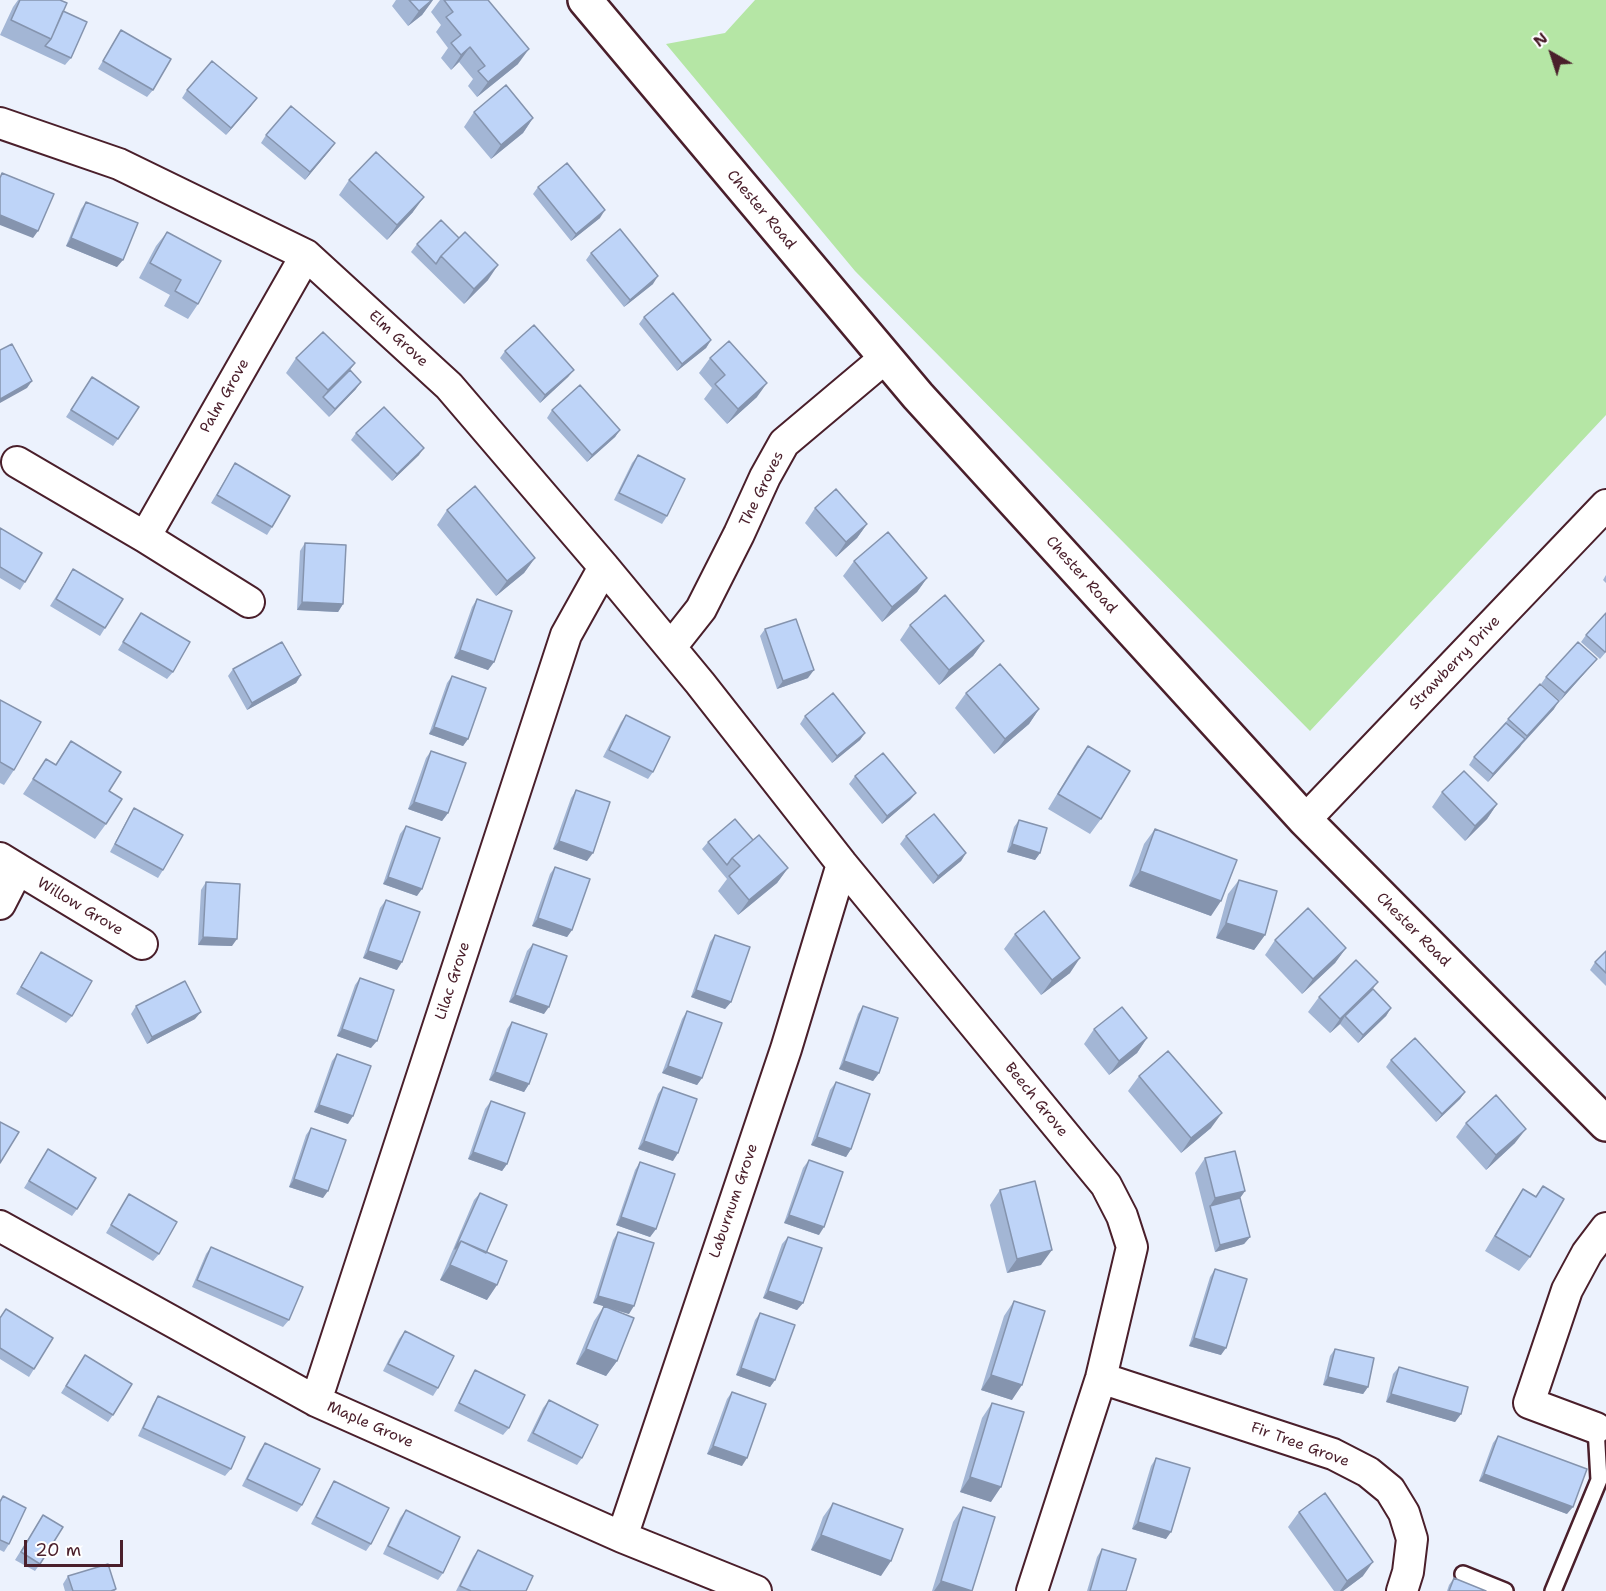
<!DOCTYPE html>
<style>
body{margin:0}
#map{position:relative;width:1606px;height:1591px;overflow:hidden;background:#ecf2fd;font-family:"Shantell Sans",sans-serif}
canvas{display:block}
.north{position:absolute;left:1522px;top:24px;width:60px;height:60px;-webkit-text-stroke:4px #fff;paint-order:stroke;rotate:321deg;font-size:16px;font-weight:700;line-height:24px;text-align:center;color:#4a1f2b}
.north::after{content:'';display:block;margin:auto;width:21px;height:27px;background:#4a1f2b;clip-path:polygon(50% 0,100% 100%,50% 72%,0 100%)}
.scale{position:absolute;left:24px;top:1540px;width:99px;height:27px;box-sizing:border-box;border:3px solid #4a1f2b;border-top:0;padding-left:8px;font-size:18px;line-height:21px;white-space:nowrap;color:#4a1f2b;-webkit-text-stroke:4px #fff;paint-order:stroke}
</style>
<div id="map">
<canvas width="1606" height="1591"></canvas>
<div class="north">N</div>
<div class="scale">20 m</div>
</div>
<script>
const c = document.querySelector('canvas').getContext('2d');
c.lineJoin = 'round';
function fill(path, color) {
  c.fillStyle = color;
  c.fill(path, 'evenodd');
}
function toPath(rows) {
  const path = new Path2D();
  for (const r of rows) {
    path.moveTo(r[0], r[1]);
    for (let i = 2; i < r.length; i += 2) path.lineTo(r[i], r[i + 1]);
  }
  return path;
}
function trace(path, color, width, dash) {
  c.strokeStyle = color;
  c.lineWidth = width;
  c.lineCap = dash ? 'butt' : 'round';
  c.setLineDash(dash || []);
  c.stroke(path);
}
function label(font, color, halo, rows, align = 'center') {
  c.font = font + ' "Shantell Sans",sans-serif';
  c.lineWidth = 4.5;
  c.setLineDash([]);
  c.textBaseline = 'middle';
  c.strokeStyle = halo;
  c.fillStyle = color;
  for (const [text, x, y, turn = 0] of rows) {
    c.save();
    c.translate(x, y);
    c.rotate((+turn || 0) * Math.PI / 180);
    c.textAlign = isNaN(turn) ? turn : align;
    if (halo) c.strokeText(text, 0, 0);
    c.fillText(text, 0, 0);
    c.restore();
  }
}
fill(toPath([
 [755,0,1606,0,1606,415,1310,731,855,271,666,44,725,33]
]), '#b5e6a5');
const service = toPath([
 [1463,1574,1505,1591],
 [1553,1591,1599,1480,1596,1428]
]);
const minor = toPath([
 [0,123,119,164,306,255,449,386,604,567,700,683,842,864,1106,1185,1122,1216,1132,1247,1101,1378,1032,1591],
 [17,462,145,537],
 [249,602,145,537,306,255],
 [671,647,701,609,739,534,765,477,784,443,885,358],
 [1305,820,1606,505],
 [0,858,18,869,0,904],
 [18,869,142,944],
 [0,1226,316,1401,622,1537,756,1591],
 [1101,1378,1333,1454,1368,1472,1390,1490,1404,1513,1412,1539,1408,1572,1402,1591],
 [316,1401,566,635,604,567],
 [1596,1428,1529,1403,1567,1290,1587,1253,1606,1228],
 [622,1537,786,1049,842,864]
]);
const primary = toPath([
 [585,0,918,396,1305,820,1606,1124]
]);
trace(service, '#4a1f2b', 20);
trace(minor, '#4a1f2b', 34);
trace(primary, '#4a1f2b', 38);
trace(service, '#fff', 15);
trace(minor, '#fff', 30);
trace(primary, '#fff', 33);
fill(toPath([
 [18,0,60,0,63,11,71,58,65,65,0,35,13,7],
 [396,0,433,0,422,15,408,26,392,6],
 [440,0,488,0,518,64,477,97,468,86,473,79,459,62,451,70,441,58,448,48,436,32,441,25,431,12],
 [121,30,153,90,147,97,98,69],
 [187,90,251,106,226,135,182,98],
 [474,112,533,118,523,133,491,159,464,127],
 [266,135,330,150,305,180,261,143],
 [349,180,413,212,387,240,339,195],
 [538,187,600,218,571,241,533,194],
 [86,202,117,267,66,246,81,209],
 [167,232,198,304,188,319,164,306,170,295,139,278,156,246],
 [417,244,488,280,464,304,411,252],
 [591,253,653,284,624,307,586,260],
 [644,317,711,340,706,348,677,371,639,324],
 [505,351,574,370,568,377,540,403,500,358],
 [296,358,355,363,350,370,356,389,329,417,286,373],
 [710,358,757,397,727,424,704,399,712,388,699,373],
 [92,377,118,439,113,446,66,417],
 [552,410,620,430,615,437,587,462,547,418],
 [356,433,419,455,392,481,351,440],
 [638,455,667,516,662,524,614,500,632,463],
 [235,463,272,527,267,535,211,503],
 [815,508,867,524,857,538,836,557,805,523],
 [447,510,535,558,524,573,496,596,437,525],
 [0,528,25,582,20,590,0,578],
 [305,543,343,604,338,612,297,610,300,551],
 [854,561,927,578,917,592,882,622,843,576],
 [73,569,105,628,100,636,50,606],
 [1606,575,1606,583,1603,580],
 [477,599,494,662,488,670,454,658,472,607],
 [141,613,173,672,167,679,118,650],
 [1606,613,1606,652,1600,659,1581,642,1586,635],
 [910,625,984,641,973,656,939,685,900,640],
 [765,629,808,678,777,689,760,636],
 [1597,659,1591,666,1560,701,1541,684,1546,677],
 [233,669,301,675,296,683,247,710,228,676],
 [452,676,468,739,463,746,429,734,447,683],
 [1540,684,1554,709,1488,782,1469,765,1474,757],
 [966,693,1039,709,1029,724,994,754,955,708],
 [0,700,14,770,4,785,0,783],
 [626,715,653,772,648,779,603,757,621,722],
 [805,716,865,733,860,740,832,763,800,724],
 [71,741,109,791,106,824,95,839,23,794,46,759,55,765],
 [1088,746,1101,819,1090,834,1048,809,1077,761],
 [431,751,448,813,442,821,408,809,426,758],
 [855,776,916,793,910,800,882,824,849,784],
 [576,790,587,861,553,849,571,798],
 [1442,792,1497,804,1487,819,1465,841,1432,807],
 [134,808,163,870,158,878,110,852,129,816],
 [1019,820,1040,853,1035,860,1007,852,1014,827],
 [406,826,417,896,383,884,400,834],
 [1155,829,1211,916,1129,886,1144,844],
 [906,836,966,853,961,861,933,884,900,844],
 [753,840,788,868,777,883,738,915,718,891,727,879,702,849,708,842],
 [555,867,572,930,567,937,532,926,550,874],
 [1239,880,1265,935,1254,950,1216,938,1228,894],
 [206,882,232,946,198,945,201,890],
 [386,900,397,970,363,958,380,908],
 [1015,934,1070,973,1041,995,1004,949],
 [715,935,731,1002,725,1009,691,997,710,942],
 [1275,940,1346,948,1335,963,1302,994,1265,955],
 [533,944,544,1014,509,1002,527,951],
 [1606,951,1606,986,1590,970,1595,962],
 [41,952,72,1016,66,1023,16,994],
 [360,978,371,1048,337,1036,355,985],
 [1373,989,1391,1008,1386,1016,1358,1043,1340,1024,1330,1033,1308,1012,1319,997],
 [136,1006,195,1019,147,1044,131,1014],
 [863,1006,879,1073,873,1081,839,1069,858,1014],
 [687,1011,702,1078,697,1085,662,1073,682,1019],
 [512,1022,529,1084,524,1092,489,1080,507,1029],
 [1094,1029,1147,1038,1137,1053,1109,1075,1084,1044],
 [337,1054,348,1124,314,1112,332,1061],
 [1391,1060,1465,1092,1460,1099,1436,1122,1386,1067],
 [1139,1076,1211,1128,1181,1153,1128,1091],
 [836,1082,851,1149,846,1157,811,1145,830,1090],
 [663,1087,673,1161,638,1149,658,1094],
 [491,1101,507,1164,502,1171,468,1159,485,1109],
 [1466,1123,1515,1143,1486,1170,1456,1137],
 [311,1128,323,1198,289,1187,306,1135],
 [48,1149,77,1209,72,1216,24,1188],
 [1205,1158,1245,1191,1240,1198,1250,1237,1244,1244,1215,1252,1195,1173],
 [809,1160,819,1235,784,1223,803,1168],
 [640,1162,656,1229,650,1237,616,1225,635,1170],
 [1543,1186,1530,1257,1519,1271,1485,1251,1513,1204,1523,1189,1536,1196],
 [1000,1190,1041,1265,1007,1273,990,1205],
 [480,1193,487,1300,440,1280,474,1200],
 [129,1194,159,1254,153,1261,106,1233],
 [618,1232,629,1314,608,1308,617,1361,606,1376,576,1364,594,1321,604,1306,593,1303,613,1240],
 [788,1237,803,1303,797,1310,763,1298,782,1244],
 [211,1247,289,1320,283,1327,192,1287,206,1254],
 [1215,1269,1221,1355,1189,1346,1210,1277],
 [1014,1301,1012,1400,981,1390,1004,1316],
 [6,1309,34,1369,29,1377,0,1359,0,1317],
 [760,1313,775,1380,770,1387,736,1375,755,1320],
 [405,1331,438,1388,433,1396,383,1371,399,1339],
 [1335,1349,1368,1387,1363,1394,1323,1385,1330,1356],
 [85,1355,113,1415,108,1422,61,1393],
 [1399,1367,1461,1414,1455,1422,1386,1402,1393,1374],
 [475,1370,509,1428,503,1435,454,1411,470,1378],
 [732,1392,742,1466,707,1454,727,1399],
 [158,1396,231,1469,225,1476,138,1436,153,1404],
 [549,1400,582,1458,577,1465,527,1441,543,1408],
 [992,1403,991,1502,960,1492,982,1418],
 [1498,1436,1567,1514,1479,1481,1493,1443],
 [265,1443,302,1505,297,1512,242,1486,260,1450],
 [1156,1458,1166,1539,1132,1529,1151,1466],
 [334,1481,371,1544,366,1551,311,1524,329,1489],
 [3,1496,9,1544,4,1552,0,1550,0,1500],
 [833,1503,881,1576,811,1550,823,1517],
 [963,1507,972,1591,932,1591,953,1522],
 [406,1510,443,1573,438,1580,383,1554,400,1518],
 [1299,1512,1363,1576,1343,1591,1334,1591,1288,1527],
 [43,1515,40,1564,35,1571,15,1560],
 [1102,1549,1126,1591,1087,1591,1097,1557],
 [478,1550,526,1591,456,1591,473,1557],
 [68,1576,116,1589,115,1591,65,1591,63,1584],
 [1454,1578,1486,1591,1447,1591,1449,1585]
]), '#a3b6d5');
fill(toPath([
 [433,0,422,15,408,26,419,11],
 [470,47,459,62,451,70,461,55],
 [529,49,518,64,477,97,488,82],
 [257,98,251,106,226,135,231,128],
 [533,118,523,133,491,159,501,145],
 [335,143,330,150,305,180,310,172],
 [424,197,413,212,387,240,397,225],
 [605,210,600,218,571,241,576,234],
 [0,215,38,231,33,238,0,225],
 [71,238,123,260,117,267,66,246],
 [498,265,488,280,464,304,474,289],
 [658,276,653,284,624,307,630,300],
 [711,340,706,348,677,371,682,364],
 [355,363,344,378,323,397,328,390],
 [574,370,568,377,540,403,545,395],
 [32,381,27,388,0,403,0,399],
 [361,382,356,389,329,417,335,409],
 [767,383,757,397,727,424,738,409],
 [620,430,615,437,587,462,592,455],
 [424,448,419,455,392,481,397,474],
 [867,524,857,538,836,557,846,542],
 [535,558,524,573,496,596,507,581],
 [927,578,917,592,882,622,892,607],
 [302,602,343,604,338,612,297,610],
 [984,641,973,656,939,685,949,670],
 [460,650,494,662,488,670,454,658],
 [1597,659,1591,666,1560,701,1565,693],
 [814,670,808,678,777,689,783,681],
 [301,675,296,683,247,710,252,703],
 [1559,701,1554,709,1522,744,1527,736],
 [1039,709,1029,724,994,754,1005,739],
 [434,727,468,739,463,746,429,734],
 [865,733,860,740,832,763,837,756],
 [1525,739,1520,747,1488,782,1493,774],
 [916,793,910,800,882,824,887,816],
 [414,802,448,813,442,821,408,809],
 [1497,804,1487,819,1465,841,1475,826],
 [559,841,593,853,587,861,553,849],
 [1012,844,1040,853,1035,860,1007,852],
 [966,853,961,861,933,884,938,876],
 [788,868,777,883,738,915,749,900],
 [1140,871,1221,901,1211,916,1129,886],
 [388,877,422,889,417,896,383,884],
 [538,918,572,930,567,937,532,926],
 [1226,923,1265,935,1254,950,1216,938],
 [203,937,237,939,232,946,198,945],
 [1346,948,1335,963,1302,994,1313,979],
 [368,951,402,962,397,970,363,958],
 [1080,958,1070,973,1041,995,1052,980],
 [1378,982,1367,996,1345,1016,1340,1024,1330,1033,1340,1019],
 [696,990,731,1002,725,1009,691,997],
 [515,995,549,1007,544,1014,509,1002],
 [1391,1008,1386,1016,1358,1043,1363,1035],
 [201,1012,195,1019,147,1044,152,1037],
 [342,1029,377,1041,371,1048,337,1036],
 [1147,1038,1137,1053,1109,1075,1119,1061],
 [844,1061,879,1073,873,1081,839,1069],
 [668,1066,702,1078,697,1085,662,1073],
 [495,1072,529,1084,524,1092,489,1080],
 [1465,1092,1460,1099,1436,1122,1442,1114],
 [319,1105,353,1116,348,1124,314,1112],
 [1222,1113,1211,1128,1181,1153,1191,1138],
 [1526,1129,1515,1143,1486,1170,1496,1155],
 [817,1137,851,1149,846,1157,811,1145],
 [644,1141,678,1153,673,1161,638,1149],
 [473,1152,507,1164,502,1171,468,1159],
 [294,1179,328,1191,323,1198,289,1187],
 [1245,1191,1235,1205,1210,1206,1215,1198],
 [789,1215,824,1227,819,1235,784,1223],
 [621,1217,656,1229,650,1237,616,1225],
 [1250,1237,1244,1244,1215,1252,1220,1245],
 [1052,1250,1041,1265,1007,1273,1017,1259],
 [450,1265,497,1285,487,1300,440,1280],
 [768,1291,803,1303,797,1310,763,1298],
 [598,1296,634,1306,629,1314,593,1303],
 [1194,1338,1226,1348,1221,1355,1189,1346],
 [586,1349,617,1361,606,1376,576,1364],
 [741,1368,775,1380,770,1387,736,1375],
 [991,1375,1022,1385,1012,1400,981,1390],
 [1328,1377,1368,1387,1363,1394,1323,1385],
 [1391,1394,1461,1414,1455,1422,1386,1402],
 [713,1446,747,1458,742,1466,707,1454],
 [1484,1474,1573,1507,1567,1514,1479,1481],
 [970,1477,1001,1487,991,1502,960,1492],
 [1138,1522,1171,1532,1166,1539,1132,1529],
 [821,1535,891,1561,881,1576,811,1550],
 [1373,1562,1363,1576,1343,1591,1340,1591,1347,1581],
 [941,1581,972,1591,934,1591]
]), '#8594ae');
const building = toPath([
 [20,0,60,0,67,3,51,39,11,20,20,0],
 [409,0,432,0,419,11,409,0],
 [444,0,488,0,529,49,488,82,478,71,485,66,470,47,461,55,451,43,461,35,446,17,453,12,444,0],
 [63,11,87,22,71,58,45,46,51,39,63,11],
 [121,30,171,59,153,90,103,61,121,30],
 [212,61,257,98,231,128,187,90,212,61],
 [506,85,533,118,501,145,474,112,506,85],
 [291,106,335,143,310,172,266,135,291,106],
 [376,152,424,197,397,225,349,180,376,152],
 [567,163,605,210,576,234,538,187,567,163],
 [2,173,54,194,38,231,0,215,0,178,2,173],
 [86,202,138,223,123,260,71,238,86,202],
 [441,220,459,238,441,256,436,264,417,244,441,220],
 [620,229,658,276,630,300,591,253,620,229],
 [167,232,221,261,198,304,175,291,181,280,150,263,167,232],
 [465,232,498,265,474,289,441,256,465,232],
 [673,293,711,340,682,364,644,317,673,293],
 [534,325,574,370,545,395,505,351,534,325],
 [323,332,355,363,328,390,296,358,323,332],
 [729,341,767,383,738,409,715,384,725,375,710,358,729,341],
 [12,344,32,381,0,399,0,350,12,344],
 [350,370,361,382,335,409,323,397,350,370],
 [92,377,139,407,118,439,71,410,92,377],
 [580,385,620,430,592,455,552,410,580,385],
 [384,407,424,448,397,474,356,433,384,407],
 [638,455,685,479,667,516,619,493,638,455],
 [235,463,290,496,272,527,217,495,235,463],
 [475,486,535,558,507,581,447,510,475,486],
 [836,489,867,524,846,542,815,508,836,489],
 [0,528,42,553,25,582,0,567,0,528],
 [888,532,927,578,892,607,854,561,888,532],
 [305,543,346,545,343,604,302,602,305,543],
 [73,569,123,599,105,628,56,599,73,569],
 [945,595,984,641,949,670,910,625,945,595],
 [477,599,512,611,494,662,460,650,477,599],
 [141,613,190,642,173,672,123,642,141,613],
 [1606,613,1606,651,1605,652,1586,635,1606,613],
 [796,619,814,670,783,681,765,629,796,619],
 [282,642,301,675,252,703,233,669,282,642],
 [1578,642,1597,659,1565,693,1546,677,1578,642],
 [1000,664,1039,709,1005,739,966,693,1000,664],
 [452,676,486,688,468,739,434,727,452,676],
 [1540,684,1559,701,1527,736,1508,719,1540,684],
 [833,693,865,733,837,756,805,716,833,693],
 [0,700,41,722,14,770,0,762,0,700],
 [626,715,670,737,653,772,609,750,626,715],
 [1506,723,1525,739,1493,774,1474,757,1506,723],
 [71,741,121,772,109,791,122,799,106,824,33,779,46,759,56,765,71,741],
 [1088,746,1130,771,1101,819,1058,794,1088,746],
 [431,751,466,763,448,813,414,802,431,751],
 [883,753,916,793,887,816,855,776,883,753],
 [1464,771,1497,804,1475,826,1442,792,1464,771],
 [576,790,610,802,593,853,559,841,576,790],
 [134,808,183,835,163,870,115,844,134,808],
 [934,814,966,853,938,876,906,836,934,814],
 [735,819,753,840,732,858,727,865,708,842,735,819],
 [1019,820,1047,828,1040,853,1012,844,1019,820],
 [406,826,440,838,422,889,388,877,406,826],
 [1155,829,1237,860,1221,901,1140,871,1155,829],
 [759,835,788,868,749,900,729,876,740,866,732,858,759,835],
 [555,867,590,879,572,930,538,918,555,867],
 [1239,880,1277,891,1265,935,1226,923,1239,880],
 [206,882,240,884,237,939,203,937,206,882],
 [386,900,420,912,402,962,368,951,386,900],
 [1308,908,1346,948,1313,979,1275,940,1308,908],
 [1044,911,1080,958,1052,980,1015,934,1044,911],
 [715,935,750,947,731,1002,696,990,715,935],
 [533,944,567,956,549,1007,515,995,533,944],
 [1606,951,1606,973,1595,962,1606,951],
 [41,952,92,981,72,1016,21,987,41,952],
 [1356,960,1378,982,1340,1019,1319,997,1356,960],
 [360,978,394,990,377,1041,342,1029,360,978],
 [185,981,201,1012,152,1037,136,1006,185,981],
 [1373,989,1391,1008,1363,1035,1345,1016,1373,989],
 [863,1006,898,1018,879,1073,844,1061,863,1006],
 [1122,1007,1147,1038,1119,1061,1094,1029,1122,1007],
 [687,1011,722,1023,702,1078,668,1066,687,1011],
 [512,1022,547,1034,529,1084,495,1072,512,1022],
 [1415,1038,1465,1092,1442,1114,1391,1060,1415,1038],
 [1168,1051,1222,1113,1191,1138,1139,1076,1168,1051],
 [337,1054,371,1066,353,1116,319,1105,337,1054],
 [836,1082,870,1094,851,1149,817,1137,836,1082],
 [663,1087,697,1099,678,1153,644,1141,663,1087],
 [1496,1095,1526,1129,1496,1155,1466,1123,1496,1095],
 [491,1101,525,1113,507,1164,473,1152,491,1101],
 [0,1122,19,1132,0,1163,0,1122],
 [311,1128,346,1140,328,1191,294,1179,311,1128],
 [48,1149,96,1178,77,1209,29,1181,48,1149],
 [1235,1151,1245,1191,1215,1198,1205,1158,1235,1151],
 [809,1160,843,1172,824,1227,789,1215,809,1160],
 [640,1162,675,1174,656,1229,621,1217,640,1162],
 [1035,1181,1052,1250,1017,1259,1000,1190,1035,1181],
 [1543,1186,1564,1199,1530,1257,1495,1236,1523,1189,1536,1197,1543,1186],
 [480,1193,507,1205,486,1253,461,1241,455,1249,480,1193],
 [129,1194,177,1222,159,1254,111,1225,129,1194],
 [1240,1198,1250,1237,1220,1245,1210,1206,1240,1198],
 [618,1232,654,1243,634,1306,598,1296,618,1232],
 [788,1237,822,1248,803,1303,768,1291,788,1237],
 [461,1241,507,1261,497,1285,450,1265,461,1241],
 [211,1247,303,1287,289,1320,197,1280,211,1247],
 [1215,1269,1247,1279,1226,1348,1194,1338,1215,1269],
 [1014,1301,1045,1311,1022,1385,991,1375,1014,1301],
 [604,1306,634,1318,617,1361,586,1349,604,1306],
 [6,1309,53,1338,34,1369,0,1348,0,1318,6,1309],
 [760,1313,795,1325,775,1380,741,1368,760,1313],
 [405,1331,454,1356,438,1388,388,1364,405,1331],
 [1335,1349,1374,1358,1368,1387,1328,1377,1335,1349],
 [85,1355,132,1384,113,1415,66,1386,85,1355],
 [1399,1367,1468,1387,1461,1414,1391,1394,1399,1367],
 [475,1370,525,1395,509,1428,459,1403,475,1370],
 [732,1392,766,1404,747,1458,713,1446,732,1392],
 [158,1396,245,1437,231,1469,143,1428,158,1396],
 [549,1400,598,1425,582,1458,533,1433,549,1400],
 [992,1403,1024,1412,1001,1487,970,1477,992,1403],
 [1498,1436,1587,1469,1573,1507,1484,1474,1498,1436],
 [265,1443,320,1469,302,1505,247,1479,265,1443],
 [1156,1458,1190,1468,1171,1532,1138,1522,1156,1458],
 [334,1481,389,1508,371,1544,316,1517,334,1481],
 [1325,1493,1373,1562,1347,1581,1299,1512,1325,1493],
 [3,1496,26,1508,9,1544,0,1540,0,1502,3,1496],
 [833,1503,903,1529,891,1561,821,1535,833,1503],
 [963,1507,995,1517,972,1591,941,1581,963,1507],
 [406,1510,460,1537,443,1573,388,1546,406,1510],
 [43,1515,63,1527,40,1564,21,1552,43,1515],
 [1102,1549,1136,1559,1126,1591,1090,1591,1102,1549],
 [478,1550,533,1576,526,1591,471,1591,460,1586,478,1550],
 [108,1564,116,1589,111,1591,73,1591,68,1576,108,1564],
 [1454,1578,1486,1591,1449,1591,1454,1578]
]);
fill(building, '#bed4f8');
trace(building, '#8594ae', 1.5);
label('15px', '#4a1f2b', '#fff', [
 ["Chester Road",761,210,50],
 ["Elm Grove",398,339,43],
 ["Palm Grove",225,396,-60],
 ["The Groves",762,489,-64],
 ["Chester Road",1081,575,48],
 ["Strawberry Drive",1455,663,-46],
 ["Willow Grove",80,907,31],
 ["Chester Road",1413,930,45],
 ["Lilac Grove",453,981,-72],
 ["Beech Grove",1036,1100,51],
 ["Laburnum Grove",734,1201,-71],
 ["Maple Grove",370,1425,24],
 ["Fir Tree Grove",1300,1445,20]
]);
</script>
